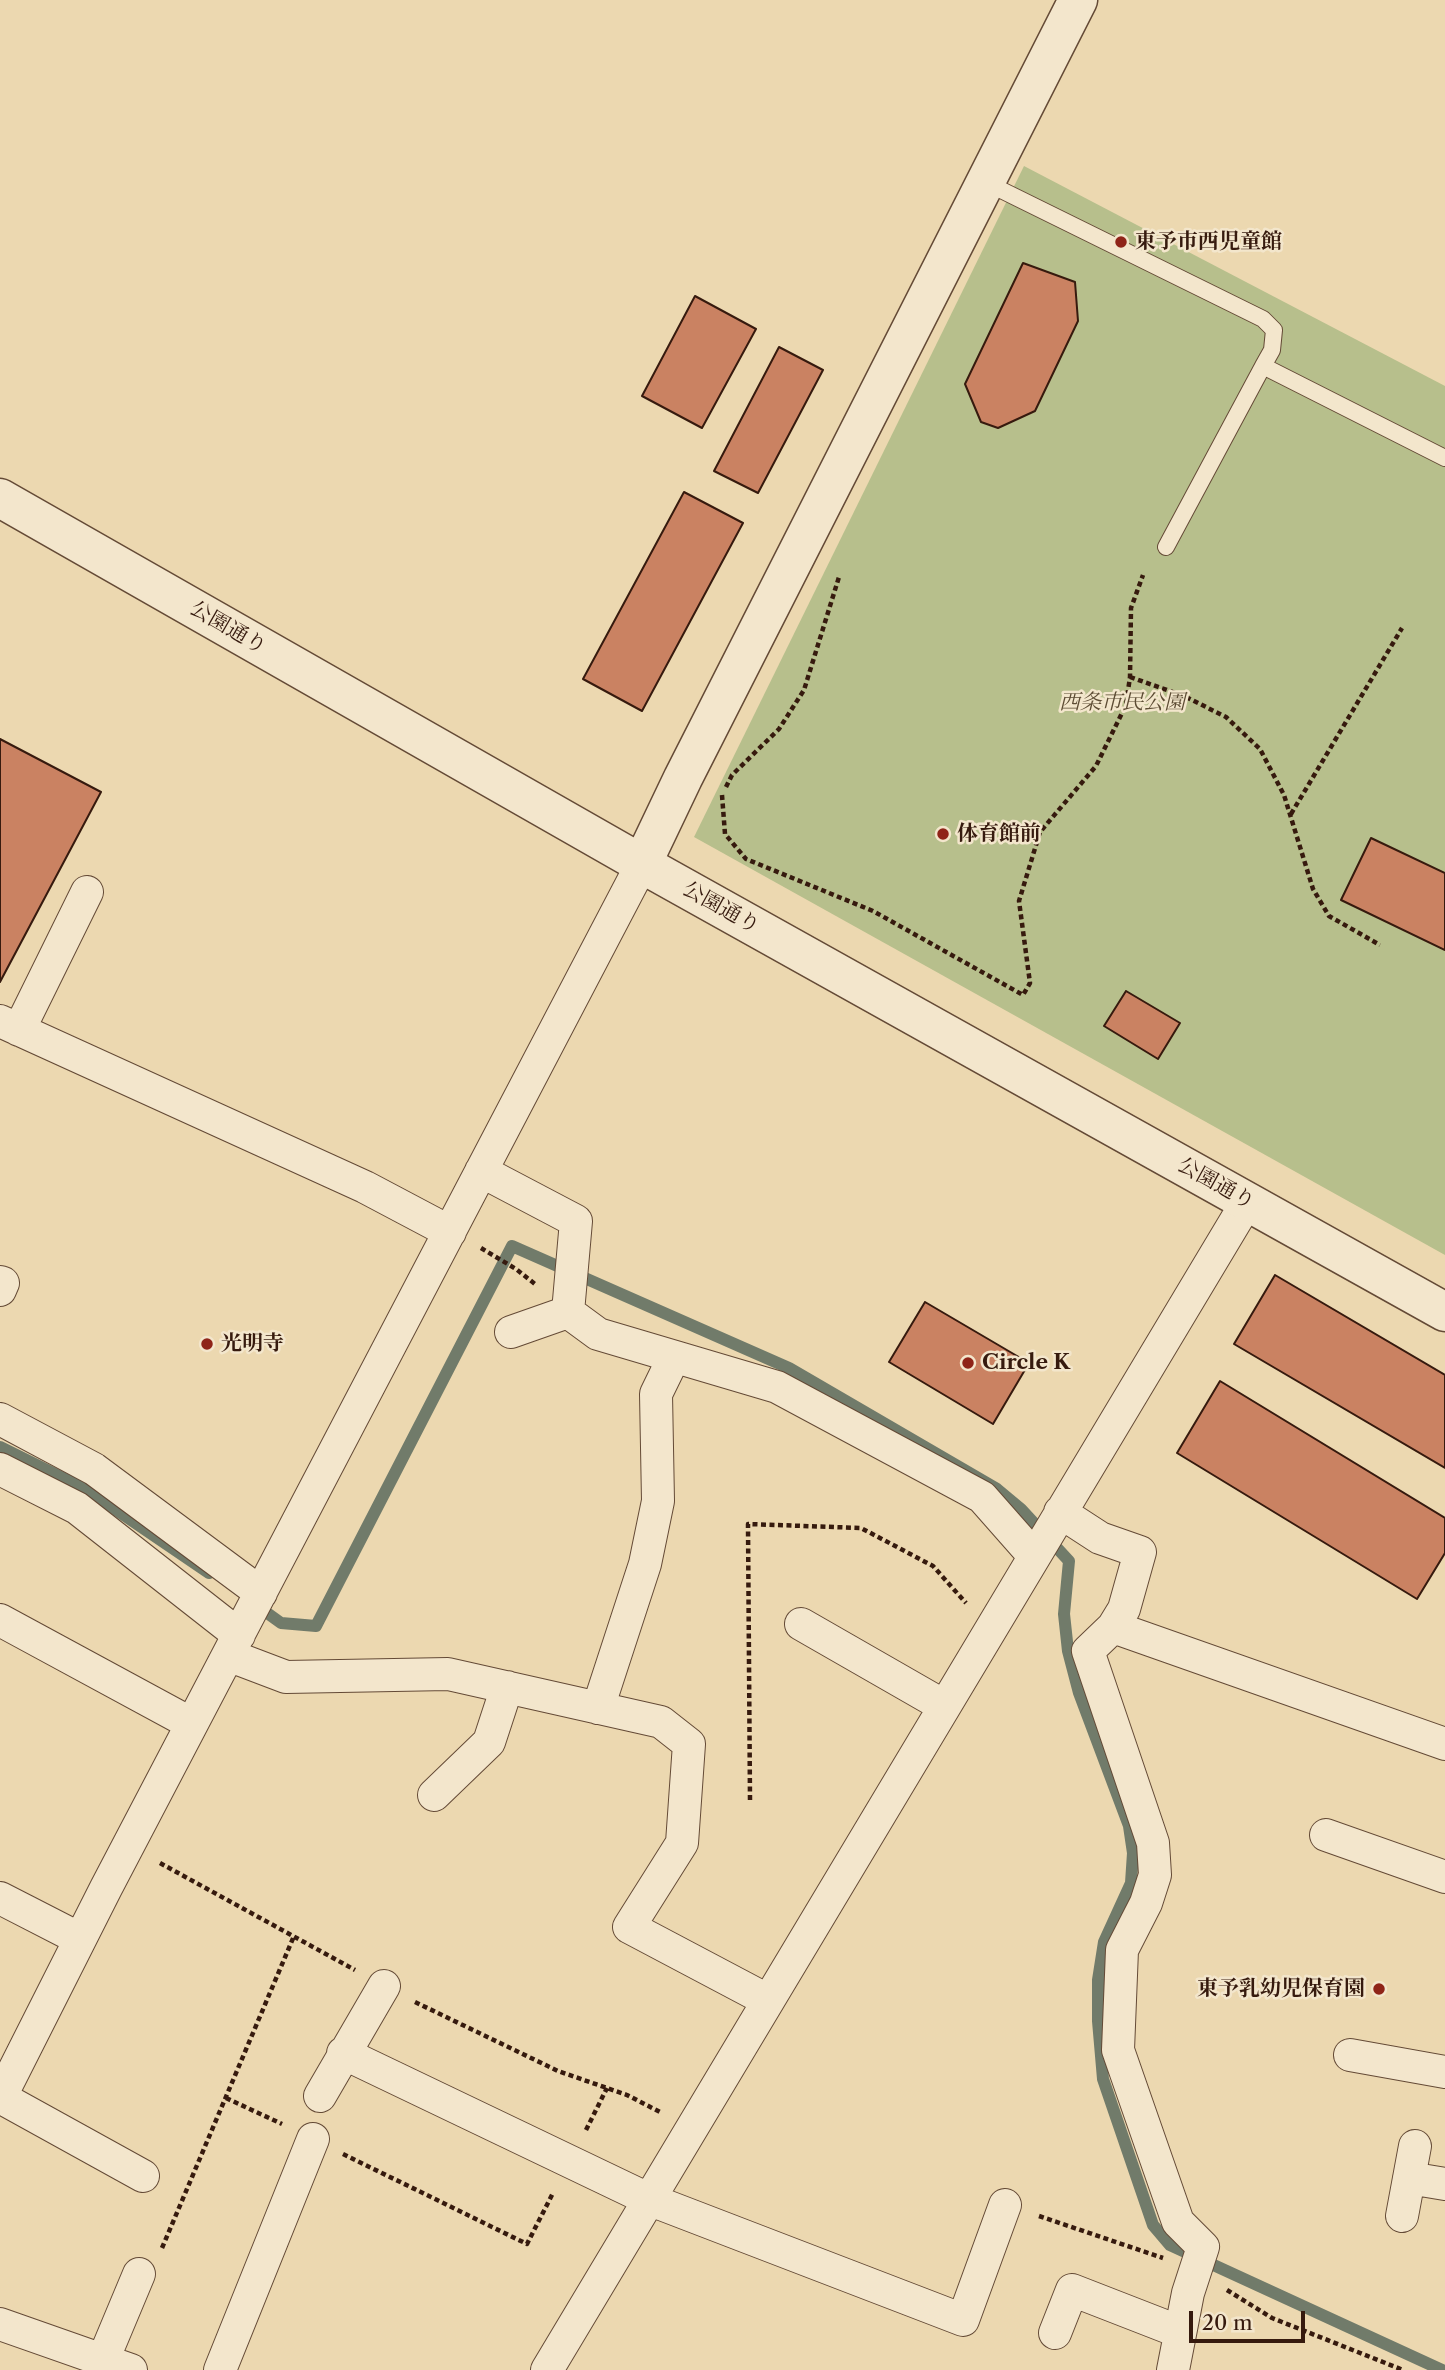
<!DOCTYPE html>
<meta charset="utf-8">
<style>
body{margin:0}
#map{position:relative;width:1445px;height:2370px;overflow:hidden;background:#ecd8b0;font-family:"Libre Caslon Text",serif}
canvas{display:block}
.scale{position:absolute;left:1189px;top:2311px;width:116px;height:32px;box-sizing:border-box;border:4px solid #361a0e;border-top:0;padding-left:9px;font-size:21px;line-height:24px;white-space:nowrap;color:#361a0e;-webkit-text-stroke:5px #f3e6cc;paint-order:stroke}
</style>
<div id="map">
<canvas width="1445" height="2370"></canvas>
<div class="scale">20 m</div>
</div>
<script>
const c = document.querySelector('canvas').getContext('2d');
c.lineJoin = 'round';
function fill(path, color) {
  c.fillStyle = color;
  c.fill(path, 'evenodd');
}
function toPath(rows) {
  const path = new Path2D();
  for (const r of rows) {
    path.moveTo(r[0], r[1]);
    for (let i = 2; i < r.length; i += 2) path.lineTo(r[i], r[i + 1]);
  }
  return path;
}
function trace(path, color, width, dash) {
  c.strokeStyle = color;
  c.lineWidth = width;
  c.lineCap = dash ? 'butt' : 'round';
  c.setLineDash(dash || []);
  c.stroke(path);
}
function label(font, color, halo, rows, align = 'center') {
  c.font = font + ' "Libre Caslon Text","Noto Serif JP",serif';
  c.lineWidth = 5;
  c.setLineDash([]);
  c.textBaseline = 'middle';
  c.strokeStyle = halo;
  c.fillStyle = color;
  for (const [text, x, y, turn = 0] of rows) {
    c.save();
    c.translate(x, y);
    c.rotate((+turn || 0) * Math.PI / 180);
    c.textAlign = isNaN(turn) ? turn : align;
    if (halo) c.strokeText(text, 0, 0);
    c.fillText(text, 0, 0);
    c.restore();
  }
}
fill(toPath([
 [1024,166,1445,386,1445,1255,694,837]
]), '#b7bf8c');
trace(toPath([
 [0,1447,87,1490,209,1573],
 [256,1605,281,1623,316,1626,512,1246,789,1368,997,1489,1021,1509,1069,1561,1064,1614,1068,1651,1079,1693,1129,1826,1133,1853,1131,1883,1104,1942,1098,1980,1098,2021,1103,2079,1153,2225,1170,2245,1442,2370]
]), '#717b6a', 12);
const building = toPath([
 [1023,263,1075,282,1078,321,1035,411,998,428,981,422,965,384,1023,263],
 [695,296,756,329,702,428,642,396,695,296],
 [779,347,823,370,758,493,714,471,779,347],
 [684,492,743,523,642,711,583,679,684,492],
 [0,739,101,792,0,982,0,739],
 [1371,838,1445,873,1445,950,1341,900,1371,838],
 [1126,991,1180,1023,1158,1059,1104,1026,1126,991],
 [1275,1275,1445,1375,1445,1468,1234,1344,1275,1275],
 [925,1302,1029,1363,993,1424,889,1362,925,1302],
 [1220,1381,1445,1518,1445,1553,1417,1599,1177,1453,1220,1381]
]);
fill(building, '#ca8262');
trace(building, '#361a0e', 2);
const service = toPath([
 [985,182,1263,319,1274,330,1272,350,1263,366,1445,458],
 [1166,547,1263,366]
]);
const minor = toPath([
 [0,1021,365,1187,450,1232],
 [19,1030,87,892],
 [481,1171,576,1221,568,1312,598,1334,777,1387,982,1497,1034,1556],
 [0,1282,3,1283,0,1290],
 [511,1332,568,1312],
 [0,1419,94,1469,261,1593],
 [0,1469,77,1508,239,1635],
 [1060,1512,1100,1538,1140,1552,1124,1609,1113,1627,1088,1651,1153,1843,1155,1875,1146,1903,1122,1950,1118,2050,1178,2222,1203,2247,1188,2293,1173,2370],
 [0,1620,192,1724],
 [801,1624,944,1706],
 [1113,1627,1445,1744],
 [228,1655,286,1677,448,1674,661,1722,689,1744,682,1843,629,1927,767,2000],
 [598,1708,645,1564,658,1501,656,1394,674,1357],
 [434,1795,489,1742,507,1687],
 [1326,1835,1445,1877],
 [0,1898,80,1939],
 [343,2053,648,2199,963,2320,1005,2205],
 [1350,2055,1445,2072],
 [320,2096,384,1986],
 [0,2097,143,2176],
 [0,2098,106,1888,642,864],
 [1409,2178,1445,2184],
 [1402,2216,1415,2146],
 [0,2324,131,2370],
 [1055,2333,1072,2290,1180,2332],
 [103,2360,139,2274],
 [220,2370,313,2139],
 [547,2370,1247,1202]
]);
const tertiary = toPath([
 [0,498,642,864,1445,1312],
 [642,864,683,778,1078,0]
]);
trace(service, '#644a36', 18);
trace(minor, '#644a36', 34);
trace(tertiary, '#644a36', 41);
trace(toPath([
 [1130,677,1184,696,1226,717,1260,749,1284,795,1313,889,1329,916,1380,945],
 [726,787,732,775,779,729,804,690,839,577],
 [722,795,725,834,746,859,873,911,1023,995,1030,983,1019,901,1040,832,1096,766,1126,705,1130,677,1131,608,1143,575],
 [1291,814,1402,628],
 [481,1248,516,1269,535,1284],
 [750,1800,748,1524,861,1528,933,1566,966,1603],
 [160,1863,355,1970],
 [415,2002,558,2071,627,2095,662,2113],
 [226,2098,282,2124],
 [586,2130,607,2088],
 [343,2154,527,2244,553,2193],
 [1039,2216,1163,2258],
 [162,2248,294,1936],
 [1227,2290,1272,2318,1403,2370]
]), '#361a0e', 4.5, [5, 3.5]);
trace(service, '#f3e6cc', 16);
trace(minor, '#f3e6cc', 32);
trace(tertiary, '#f3e6cc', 38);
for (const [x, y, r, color] of [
 [1121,242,7,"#8f2418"],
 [943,834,7,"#8f2418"],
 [207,1344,7,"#8f2418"],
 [968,1363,7,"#8f2418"],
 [1379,1989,7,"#8f2418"]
]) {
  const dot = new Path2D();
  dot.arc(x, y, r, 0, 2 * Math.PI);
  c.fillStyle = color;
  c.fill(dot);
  trace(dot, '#f3e6cc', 2.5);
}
label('bold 21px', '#361a0e', '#f3e6cc', [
 ["東予市西児童館",1135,242],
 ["体育館前",957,834],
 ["光明寺",221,1344],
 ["Circle K",982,1363],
 ["東予乳幼児保育園",1365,1989,"right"]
], 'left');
label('21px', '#361a0e', '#f3e6cc', [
 ["公園通り",228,628,30],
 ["公園通り",721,908,29],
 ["公園通り",1216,1184,29]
]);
label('italic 21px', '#5d4c34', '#f3e6cc', [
 ["西条市民公園",1122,703]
]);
</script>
